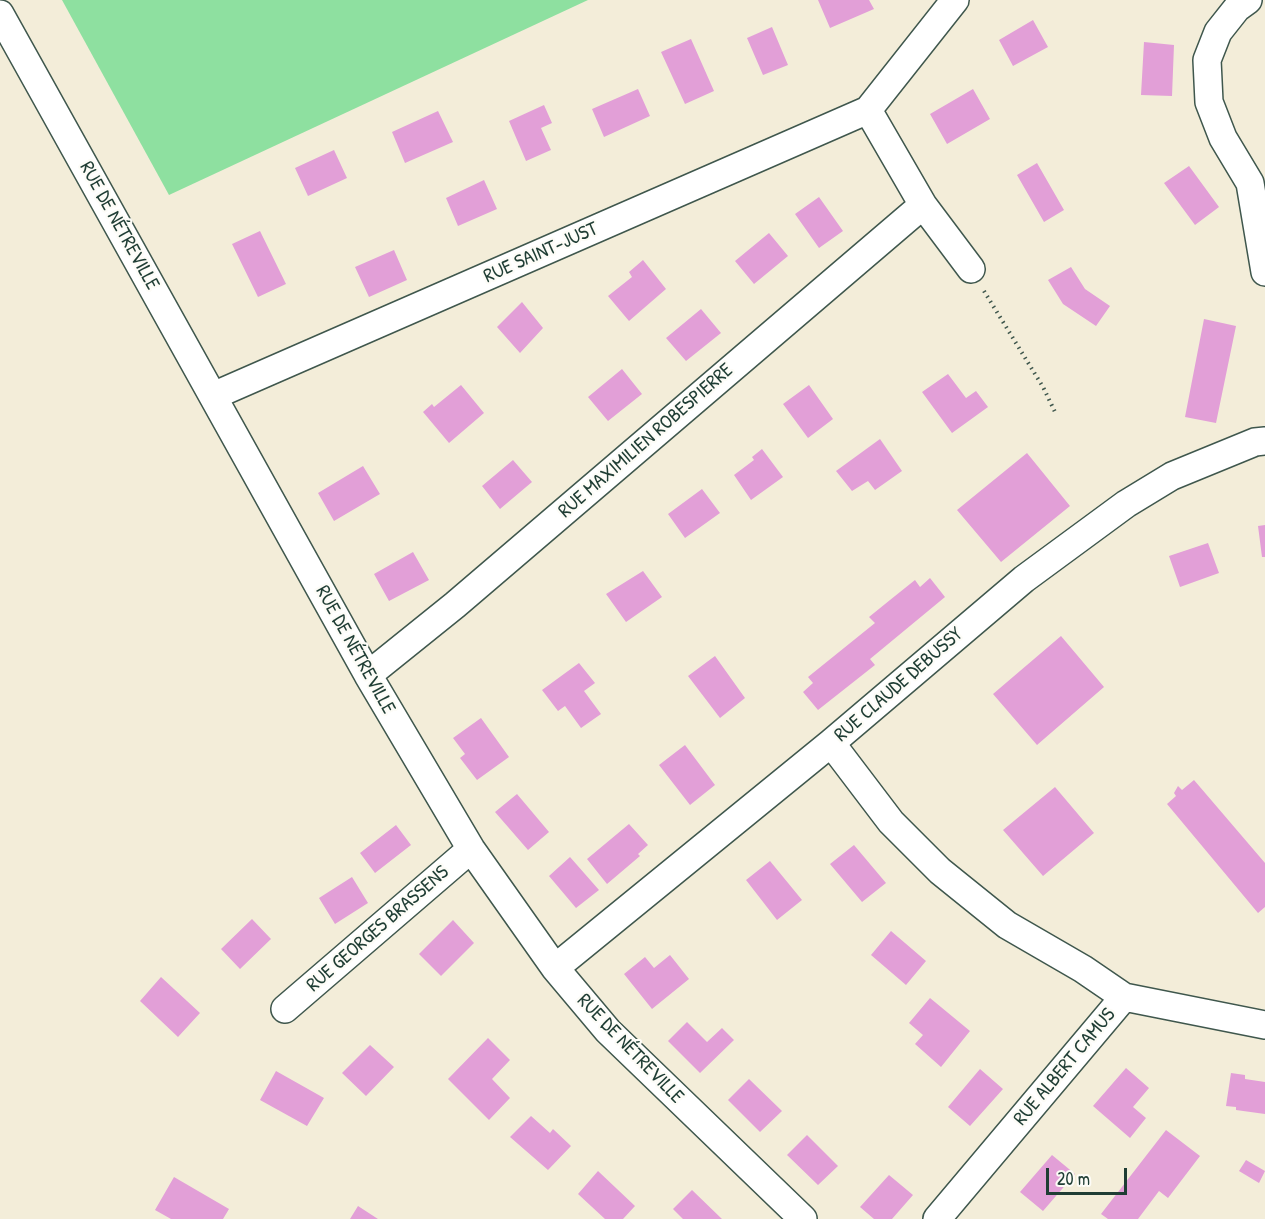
<!DOCTYPE html>
<meta charset="utf-8">
<style>
body{margin:0}
#map{position:relative;width:1265px;height:1219px;overflow:hidden;background:#f3edd9;font-family:"Patrick Hand",sans-serif}
canvas{display:block}
.scale{position:absolute;left:1046px;top:1168px;width:81px;height:27px;box-sizing:border-box;border:3px solid #1f3d34;border-top:0;padding-left:8px;font-size:18px;line-height:21px;white-space:nowrap;color:#1f3d34;-webkit-text-stroke:4px #fdfcf7;paint-order:stroke}
</style>
<div id="map">
<canvas width="1265" height="1219"></canvas>
<div class="scale">20 m</div>
</div>
<script>
const c = document.querySelector('canvas').getContext('2d');
c.lineJoin = 'round';
function fill(path, color) {
  c.fillStyle = color;
  c.fill(path, 'evenodd');
}
function toPath(rows) {
  const path = new Path2D();
  for (const r of rows) {
    path.moveTo(r[0], r[1]);
    for (let i = 2; i < r.length; i += 2) path.lineTo(r[i], r[i + 1]);
  }
  return path;
}
function trace(path, color, width, dash) {
  c.strokeStyle = color;
  c.lineWidth = width;
  c.lineCap = dash ? 'butt' : 'round';
  c.setLineDash(dash || []);
  c.stroke(path);
}
function label(font, color, halo, rows, align = 'center') {
  c.font = font + ' "Patrick Hand",sans-serif';
  c.lineWidth = 4.5;
  c.setLineDash([]);
  c.textBaseline = 'middle';
  c.strokeStyle = halo;
  c.fillStyle = color;
  for (const [text, x, y, turn = 0] of rows) {
    c.save();
    c.translate(x, y);
    c.rotate((+turn || 0) * Math.PI / 180);
    c.textAlign = isNaN(turn) ? turn : align;
    if (halo) c.strokeText(text, 0, 0);
    c.fillText(text, 0, 0);
    c.restore();
  }
}
fill(toPath([
 [62,0,588,0,169,195]
]), '#8ee0a0');
fill(toPath([
 [818,0,869,0,874,9,830,28],
 [1033,20,1048,47,1013,66,999,40],
 [772,27,788,65,763,75,747,38],
 [691,39,714,91,685,104,661,52],
 [1144,42,1174,45,1172,96,1141,95],
 [638,89,650,116,604,137,592,109],
 [973,89,990,119,947,144,930,114],
 [544,105,552,123,541,128,551,150,526,161,509,121],
 [438,111,453,142,405,163,392,132],
 [334,150,347,178,308,196,295,168],
 [1037,163,1064,210,1044,222,1017,175],
 [1189,166,1219,207,1195,225,1164,183],
 [484,180,497,209,458,226,446,198],
 [819,197,843,231,819,248,795,214],
 [260,231,286,284,258,297,232,244],
 [769,233,788,256,754,284,735,261],
 [394,250,407,280,369,297,355,267],
 [643,260,666,289,629,321,608,296,632,277,629,272],
 [1071,267,1085,289,1110,306,1096,326,1063,304,1048,280],
 [522,302,543,328,520,353,497,327],
 [701,309,721,333,686,361,666,338],
 [1204,319,1236,326,1216,423,1185,417],
 [622,369,642,394,608,421,588,397],
 [948,374,966,398,976,391,988,407,952,433,922,392],
 [461,385,484,413,449,443,423,412,432,404,434,407],
 [809,385,833,419,808,438,783,404],
 [880,439,902,471,875,490,868,481,852,491,836,471],
 [762,449,783,477,751,500,734,475,754,460,752,457],
 [1027,453,1070,506,1001,562,957,510],
 [513,460,532,482,500,509,482,486],
 [363,466,380,494,334,521,318,493],
 [702,489,720,513,685,538,668,514],
 [1265,525,1265,557,1262,557,1258,526],
 [1208,543,1219,573,1180,587,1169,556],
 [413,552,429,580,389,601,374,574],
 [643,571,662,597,626,622,606,594],
 [930,578,945,597,870,659,875,665,818,710,803,692,813,683,808,677,875,623,869,617,890,600,915,580,920,587],
 [1061,636,1104,687,1037,745,993,694],
 [715,656,745,698,720,718,688,676],
 [579,663,595,683,584,691,601,714,581,728,565,706,558,711,542,690],
 [481,718,509,757,477,780,460,758,465,754,453,738],
 [685,745,715,785,690,805,659,765],
 [1194,780,1265,863,1265,907,1258,913,1167,804,1176,796,1174,793,1178,786,1182,790],
 [1055,787,1094,833,1043,876,1003,830],
 [517,794,549,832,528,850,495,812],
 [629,824,648,845,638,854,640,856,607,884,587,859],
 [396,825,411,845,375,873,360,853],
 [854,845,886,883,862,902,830,864],
 [570,857,599,890,576,908,549,876],
 [770,861,802,900,777,920,746,880],
 [352,877,368,903,335,924,319,898],
 [252,919,271,939,240,969,221,949],
 [453,920,474,943,441,976,419,954],
 [891,931,926,961,906,985,871,955],
 [670,955,689,979,652,1009,624,974,645,957,654,968],
 [161,977,200,1013,178,1037,140,1001],
 [930,998,970,1031,941,1067,915,1044,923,1035,909,1023],
 [687,1022,707,1042,722,1028,734,1040,700,1073,668,1041],
 [488,1038,510,1060,492,1079,510,1098,489,1120,448,1079],
 [370,1045,394,1067,366,1096,342,1073],
 [1126,1068,1149,1088,1133,1107,1146,1118,1130,1138,1093,1106],
 [980,1069,1003,1089,970,1126,948,1107],
 [276,1071,324,1098,307,1126,260,1100],
 [1231,1073,1245,1075,1245,1079,1265,1082,1265,1114,1236,1110,1236,1107,1226,1106],
 [749,1079,782,1111,760,1132,728,1100],
 [531,1116,550,1133,553,1129,571,1146,548,1170,510,1137],
 [1166,1130,1200,1156,1168,1198,1159,1191,1138,1219,1108,1219,1101,1214],
 [807,1135,838,1166,818,1185,787,1155],
 [1052,1155,1075,1174,1043,1211,1020,1192],
 [1246,1160,1265,1171,1259,1183,1239,1171],
 [598,1171,635,1206,623,1219,605,1219,578,1194],
 [889,1175,913,1195,892,1219,874,1219,860,1207],
 [174,1177,229,1209,223,1219,171,1219,155,1210],
 [692,1190,722,1219,683,1219,673,1209],
 [358,1206,378,1219,350,1219]
]), '#e29fd7');
const minor = toPath([
 [1248,0,1237,8,1218,32,1207,60,1209,102,1223,138,1250,183,1265,272],
 [0,14,368,675,471,849,555,968,608,1031,803,1219],
 [868,110,923,205],
 [213,396,868,110,955,0],
 [368,675,455,605,923,205,971,269],
 [831,743,891,822,940,871,1007,925,1083,969,1124,997],
 [555,968,831,743,1024,579,1126,504,1172,476,1255,442,1265,441],
 [285,1009,471,849],
 [937,1219,1124,997,1265,1025]
]);
trace(minor, '#3f574d', 30);
trace(toPath([
 [984,291,1043,387,1056,414]
]), '#3f574d', 4, [1.5, 4.5]);
trace(minor, '#fff', 27);
label('20px', '#1f3d34', '#fdfcf7', [
 ["RUE DE NÉTREVILLE",119,226,61],
 ["RUE SAINT-JUST",541,253,-24],
 ["RUE MAXIMILIEN ROBESPIERRE",646,441,-41],
 ["RUE DE NÉTREVILLE",355,650,61],
 ["RUE CLAUDE DEBUSSY",899,685,-41],
 ["RUE GEORGES BRASSENS",378,929,-41],
 ["RUE DE NÉTREVILLE",630,1049,46],
 ["RUE ALBERT CAMUS",1065,1067,-50]
]);
</script>
